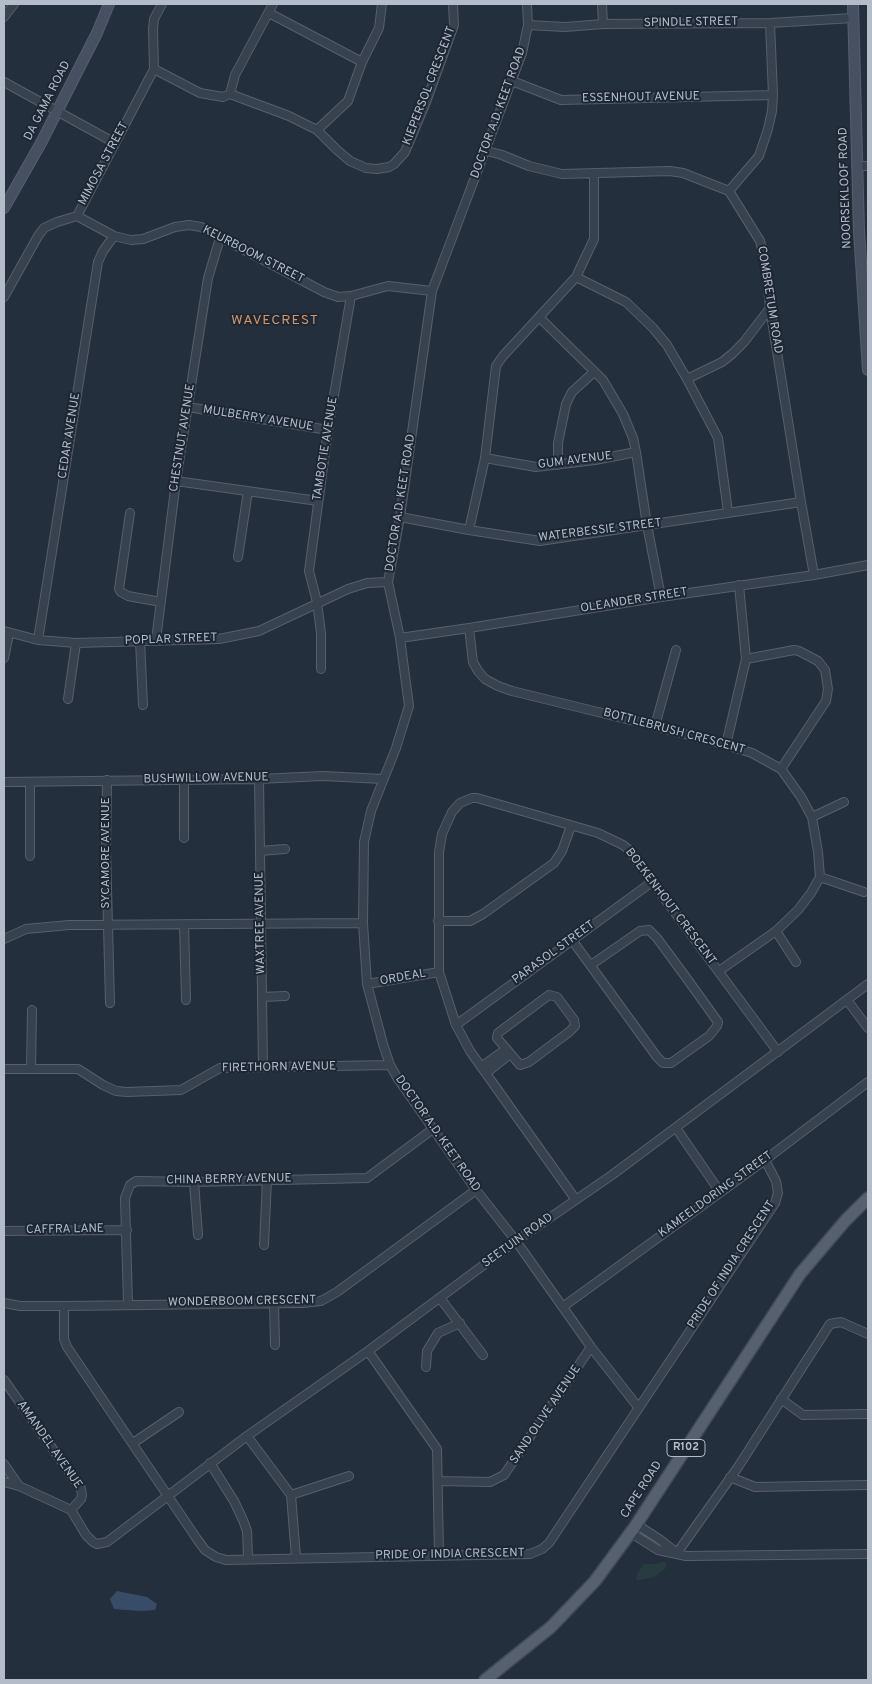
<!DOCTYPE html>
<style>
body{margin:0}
#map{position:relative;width:872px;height:1684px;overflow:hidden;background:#242f3e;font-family:Overpass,sans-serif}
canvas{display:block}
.frame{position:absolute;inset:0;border:5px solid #b4bcc9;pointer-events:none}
</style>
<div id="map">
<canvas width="872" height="1684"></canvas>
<div class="frame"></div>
</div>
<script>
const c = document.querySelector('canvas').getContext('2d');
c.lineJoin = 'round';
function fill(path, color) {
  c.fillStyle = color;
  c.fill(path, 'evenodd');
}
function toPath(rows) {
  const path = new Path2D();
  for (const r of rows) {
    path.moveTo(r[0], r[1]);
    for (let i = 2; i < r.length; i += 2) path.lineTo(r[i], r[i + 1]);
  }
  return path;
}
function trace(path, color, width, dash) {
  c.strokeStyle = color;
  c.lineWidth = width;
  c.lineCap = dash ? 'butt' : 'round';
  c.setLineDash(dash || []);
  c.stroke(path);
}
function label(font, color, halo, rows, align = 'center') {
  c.font = font + ' Overpass,sans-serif';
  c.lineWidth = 4;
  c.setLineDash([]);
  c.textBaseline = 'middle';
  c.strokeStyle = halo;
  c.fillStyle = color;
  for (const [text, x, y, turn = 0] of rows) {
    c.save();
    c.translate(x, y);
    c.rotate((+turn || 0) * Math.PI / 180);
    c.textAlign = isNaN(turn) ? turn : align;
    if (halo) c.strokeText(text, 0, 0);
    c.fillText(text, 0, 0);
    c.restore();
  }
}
fill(toPath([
 [662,1562,665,1562,666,1565,665,1569,654,1577,640,1580,637,1580,636,1577,643,1564,656,1564]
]), '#263c3f');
fill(toPath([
 [117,1591,147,1597,157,1604,155,1610,140,1611,114,1609,110,1599]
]), '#394c67');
const street = toPath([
 [527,4,528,25,522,53,432,291,400,517,388,582,400,638,409,706,396,748,371,811,364,842,363,923,367,984,383,1044,390,1065,398,1079,476,1190,516,1241,591,1347,638,1407],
 [602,4,603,24],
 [269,13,362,62],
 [4,17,14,4],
 [528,25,565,27,603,24,770,23,853,18],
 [154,69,200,93,223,97,230,94,289,116,317,130,336,149,350,161,366,168,377,169,389,167,394,164,405,152,426,102,454,25,453,4],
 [512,81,561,100,773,95],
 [4,82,115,143],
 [230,94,235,75,273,4],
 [317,130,348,101,362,62,379,28,382,4],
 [487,151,502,155,529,166,562,174,670,171,683,173,729,191,760,241,766,265,770,308,801,502,814,575],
 [859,166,868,166],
 [729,191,759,156,768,129,772,111,773,95,770,23],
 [77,216,114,236,131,240,143,239,175,227,189,225,201,227,324,292,338,297,351,296,388,286,432,291],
 [77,216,154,69,153,29,154,19,162,4],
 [576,277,626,302,653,328,667,345,687,379,718,438,728,512],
 [4,297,38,236,44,228,57,222,77,216],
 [540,318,603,380,623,414,633,438,636,452,647,525,661,597],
 [687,379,722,362,732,354,744,342,770,308],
 [188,407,328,430],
 [485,458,536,467,595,460,636,452],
 [558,465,558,443,566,404,572,392,594,372],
 [176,481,318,501],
 [130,513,119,589,121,592,128,596,161,602],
 [400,517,469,530,540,541,801,502],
 [469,530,485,458,496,366,503,356,576,277,594,239,594,174],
 [238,557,248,491],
 [469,628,473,662,478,671,485,679,498,686,512,691,655,726,726,745,752,753,781,769,801,797,812,817,818,852,820,877,811,893,798,910,776,931,719,971],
 [4,631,38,640,76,643,219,639,259,631,348,589,367,583,388,582],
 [400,638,469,628,661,597,814,575,868,565],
 [38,640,98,262,103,251,114,236],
 [156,640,176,481,208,278,220,238],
 [140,641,143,705],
 [4,658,9,634],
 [746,659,794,650,799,651,818,661,825,670,828,689,826,701,781,769],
 [321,669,321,633,317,602,309,571,328,430,351,296],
 [68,699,76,643],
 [655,726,676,650],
 [726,745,746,659,739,585],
 [259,779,263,1067],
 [107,780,106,849,110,1003],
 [4,782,259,779,323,776,383,779],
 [30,782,30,856],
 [812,817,844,802],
 [184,838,184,780],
 [260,851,285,849],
 [820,877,864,892],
 [438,921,470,921,483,914,554,863,562,851,571,826],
 [184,924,186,1000],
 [776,931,796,962],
 [4,939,26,929,69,925,363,923],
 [572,940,612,995,657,1057,663,1063,671,1063,709,1036,717,1026,718,1022,685,976,657,938,649,930,640,931,591,965],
 [367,984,439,972],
 [549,995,557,997,574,1020,575,1026,569,1032,529,1062,520,1065,497,1038,498,1033,549,995],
 [262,997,285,996],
 [847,1000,868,1028],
 [456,1025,652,882],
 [481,1067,506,1049],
 [4,1069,78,1069,103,1085,116,1091,127,1092,181,1090,220,1068,390,1065],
 [31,1069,32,1010],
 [486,1073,510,1054],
 [676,1128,720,1192],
 [194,1182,198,1235],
 [576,1200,470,1051,456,1025,439,972,439,852,442,834,452,812,460,803,472,798,477,798,598,833,623,845,628,849,778,1052],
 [4,1231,127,1230],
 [264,1245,267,1179],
 [440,1298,483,1355],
 [4,1303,20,1306,64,1306,303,1303,321,1301,337,1292,476,1190],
 [274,1303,275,1345],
 [128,1304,125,1198,130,1185,136,1181,194,1182,367,1178,433,1129],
 [64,1306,64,1339,67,1347,197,1539,205,1550,216,1557,226,1560,530,1554,542,1549,549,1543,775,1203,778,1193,776,1181,765,1160],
 [564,1306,765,1160,868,1082],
 [368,1351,437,1449,439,1554],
 [426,1367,427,1351,438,1333,460,1323],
 [4,1380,81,1489,82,1495,81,1499,71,1510],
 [781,1399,803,1415,868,1414],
 [247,1436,291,1495,296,1557],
 [133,1443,179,1412],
 [210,1463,234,1501,243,1520,247,1531,248,1558],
 [4,1464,19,1486],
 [730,1477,755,1487,868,1485],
 [438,1481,490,1482,504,1475,591,1347],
 [4,1482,19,1486,71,1510],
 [291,1495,349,1476],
 [71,1510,86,1535,93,1542,97,1544,107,1542,247,1436,368,1351,516,1241,612,1175,868,984],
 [636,1524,659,1539,677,1553],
 [631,1533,658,1550,686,1556,868,1554],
 [677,1553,738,1467,830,1324,841,1322,868,1334]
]);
const secondary = toPath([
 [853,4,859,231,868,370],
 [4,208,41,143,97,33,109,4]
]);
const primary = toPath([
 [485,1680,551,1627,595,1581,634,1528,800,1274,845,1221,868,1198]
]);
trace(street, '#565f6c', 10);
trace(secondary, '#565f6c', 12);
trace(primary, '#414a57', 14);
trace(street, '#38414e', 8);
trace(secondary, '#465061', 10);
trace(primary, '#56606e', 11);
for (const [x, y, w] of [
 [686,1448,38]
]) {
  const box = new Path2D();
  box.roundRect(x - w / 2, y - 8.5, w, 17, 4);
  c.fillStyle = '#1d2633';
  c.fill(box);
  trace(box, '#b4bcc9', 1);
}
label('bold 11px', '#b4bcc9', null, [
 ["R102",686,1448]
]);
label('12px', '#b4bcc9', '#1d2633', [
 ["SPINDLE STREET",691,23,-1],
 ["KIEPERSOL CRESCENT",430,86,-69],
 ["ESSENHOUT AVENUE",641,98,-1],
 ["DA GAMA ROAD",48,101,-63],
 ["DOCTOR A.D. KEET ROAD",499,113,-70],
 ["MIMOSA STREET",104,164,-62],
 ["NOORSEKLOOF ROAD",846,188,-92],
 ["KEURBOOM STREET",253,255,27],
 ["COMBRETUM ROAD",769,300,81],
 ["MULBERRY AVENUE",258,419,9],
 ["CEDAR AVENUE",70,436,-81],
 ["CHESTNUT AVENUE",183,438,-81],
 ["TAMBOTIE AVENUE",326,449,-81],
 ["GUM AVENUE",575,461,-7],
 ["DOCTOR A.D. KEET ROAD",401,503,-81],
 ["WATERBESSIE STREET",600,531,-7],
 ["OLEANDER STREET",634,601,-9],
 ["POPLAR STREET",171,640,-2],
 ["BOTTLEBRUSH CRESCENT",674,732,15],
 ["BUSHWILLOW AVENUE",206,779,-1],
 ["SYCAMORE AVENUE",107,853,-90],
 ["BOEKENHOUT CRESCENT",670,907,53],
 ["WAXTREE AVENUE",261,923,-91],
 ["PARASOL STREET",554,953,-36],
 ["ORDEAL",403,978,-10],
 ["FIRETHORN AVENUE",279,1068,-1],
 ["DOCTOR A.D. KEET ROAD",437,1134,55],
 ["CHINA BERRY AVENUE",229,1180,-1],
 ["KAMEELDORING STREET",716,1195,-36],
 ["CAFFRA LANE",65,1230,-1],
 ["SEETUIN ROAD",518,1241,-36],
 ["PRIDE OF INDIA CRESCENT",732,1265,-57],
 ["WONDERBOOM CRESCENT",242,1302,-1],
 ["SAND OLIVE AVENUE",546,1415,-56],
 ["AMANDEL AVENUE",49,1445,55],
 ["CAPE ROAD",642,1490,-57],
 ["PRIDE OF INDIA CRESCENT",450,1555,-1]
]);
c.letterSpacing = '1px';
label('14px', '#d59563', '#1d2633', [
 ["WAVECREST",275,321]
]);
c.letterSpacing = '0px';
</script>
